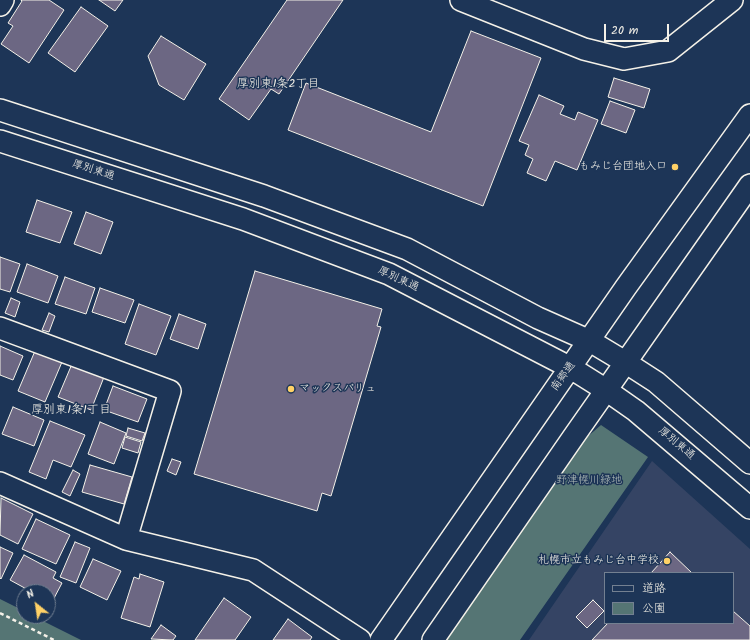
<!DOCTYPE html>
<meta charset="utf-8">
<style>
body{margin:0}
#map{position:relative;width:750px;height:640px;overflow:hidden;background:#1d3557;font-family:Kalam,"Klee One",sans-serif}
canvas{display:block}
.legend{position:absolute;left:604px;top:572px;width:130px;height:52px;box-sizing:border-box;background:#1d3557;border:1px solid #738091;margin:0;padding:5px 7px;list-style:none;font-size:12px;color:#f4f1e8}
.legend li{display:flex;align-items:center;gap:8px;height:20px}
.legend b{width:20px;border:1px solid #738091}
.north{position:absolute;left:16px;top:584px;width:40px;height:40px;box-sizing:border-box;background:#1d3557;border:1px solid #738091;border-radius:50%;rotate:330deg;font-size:11px;font-weight:700;line-height:16px;text-align:center;color:#f4f1e8}
.north::after{content:'';display:block;margin:auto;width:14px;height:18px;background:#ffd166;clip-path:polygon(50% 0,100% 100%,50% 72%,0 100%)}
.scale{position:absolute;left:604px;top:24px;width:65px;height:18px;box-sizing:border-box;border:2px solid #f4f1e8;border-top:0;padding-left:5px;font-size:12px;line-height:14px;white-space:nowrap;color:#f4f1e8;-webkit-text-stroke:3px #1d3557;paint-order:stroke}
</style>
<div id="map">
<canvas width="750" height="640"></canvas>
<ul class="legend">
<li><b style="height:5px;background:#1d3557"></b>道路</li>
<li><b style="height:11px;background:#557574"></b>公園</li>
</ul>
<div class="north">N</div>
<div class="scale">20 m</div>
</div>
<script>
const c = document.querySelector('canvas').getContext('2d');
c.lineJoin = 'round';
function fill(path, color) {
  c.fillStyle = color;
  c.fill(path, 'evenodd');
}
function toPath(rows) {
  const path = new Path2D();
  for (const r of rows) {
    path.moveTo(r[0], r[1]);
    for (let i = 2; i < r.length; i += 2) path.lineTo(r[i], r[i + 1]);
  }
  return path;
}
function trace(path, color, width, dash) {
  c.strokeStyle = color;
  c.lineWidth = width;
  c.lineCap = dash ? 'butt' : 'round';
  c.setLineDash(dash || []);
  c.stroke(path);
}
function label(font, color, halo, rows, align = 'center') {
  c.font = font + ' Kalam,"Klee One",sans-serif';
  c.lineWidth = 3;
  c.setLineDash([]);
  c.textBaseline = 'middle';
  c.strokeStyle = halo;
  c.fillStyle = color;
  for (const [text, x, y, turn = 0] of rows) {
    c.save();
    c.translate(x, y);
    c.rotate((+turn || 0) * Math.PI / 180);
    c.textAlign = isNaN(turn) ? turn : align;
    if (halo) c.strokeText(text, 0, 0);
    c.fillText(text, 0, 0);
    c.restore();
  }
}
fill(toPath([
 [652,461,750,549,750,640,529,640],
 [605,573,733,573,733,623,605,623]
]), '#354464');
fill(toPath([
 [601,425,648,457,520,640,438,640,565,456],
 [0,599,24,611,24,616,33,616,81,640,0,640]
]), '#557574');
const building = toPath([
 [21,0,49,0,64,10,29,63,1,44,13,26,8,23,22,1,21,0],
 [99,0,123,0,115,11,99,0],
 [287,0,343,0,279,94,271,89,249,120,219,99,287,0],
 [81,7,108,26,75,72,48,53,81,7],
 [471,31,541,58,483,206,288,130,306,83,431,132,471,31],
 [161,36,206,64,184,100,159,85,148,56,161,36],
 [614,78,650,89,644,108,608,97,614,78],
 [539,95,564,106,560,114,575,120,578,112,598,120,577,170,555,161,546,181,527,173,533,159,525,155,529,145,519,141,539,95],
 [610,101,635,110,626,133,601,124,610,101],
 [37,200,72,212,60,243,26,232,37,200],
 [86,212,113,222,101,254,74,244,86,212],
 [0,257,20,264,10,292,0,289,0,257],
 [27,264,58,276,48,303,17,292,27,264],
 [255,271,382,309,377,326,381,327,331,496,322,493,317,511,194,474,255,271],
 [65,277,95,288,86,314,55,304,65,277],
 [100,288,134,300,125,323,92,312,100,288],
 [11,298,20,302,15,317,5,313,11,298],
 [139,304,171,316,156,355,125,344,139,304],
 [49,313,55,316,49,332,42,330,49,313],
 [179,314,206,324,198,349,170,339,179,314],
 [0,346,23,356,13,380,0,375,0,346],
 [35,351,62,362,45,402,18,391,35,351],
 [72,364,104,377,91,410,58,397,72,364],
 [113,386,147,399,138,422,104,410,113,386],
 [13,407,44,420,34,446,2,434,13,407],
 [50,421,85,435,71,467,53,460,46,479,29,472,50,421],
 [100,422,126,433,114,464,88,454,100,422],
 [128,428,145,433,142,441,126,436,128,428],
 [125,437,141,442,138,453,122,448,125,437],
 [172,459,181,462,176,475,167,471,172,459],
 [90,465,132,477,124,504,82,492,90,465],
 [73,470,80,474,70,496,62,492,73,470],
 [1,498,33,514,18,544,0,535,1,498],
 [36,519,70,535,56,564,22,549,36,519],
 [75,542,90,548,76,583,60,577,75,542],
 [0,547,13,553,1,579,0,578,0,547],
 [670,552,692,573,651,573,670,552],
 [24,555,56,572,53,578,62,583,52,602,48,600,48,592,32,592,10,580,24,555],
 [93,559,121,571,107,600,80,587,93,559],
 [140,574,164,582,150,627,121,618,134,577,139,579,140,574],
 [224,598,251,617,235,640,195,640,224,598],
 [593,600,604,611,587,628,576,617,593,600],
 [733,611,750,626,750,640,592,640,608,623,733,623,733,611],
 [288,619,312,637,310,640,273,640,288,619],
 [161,625,176,636,173,640,151,639,161,625]
]);
fill(building, '#6c6783');
trace(building, '#f4f1e8', 1);
const minor = toPath([
 [461,0,584,49,624,59,668,51,732,0],
 [0,5,3,0],
 [0,110,264,196,407,249,538,318,590,341,625,362,656,382,750,463],
 [0,141,243,219,389,274,571,368,606,390,636,411,750,508],
 [0,328,170,391,126,539],
 [0,483,126,539,253,570,360,640],
 [381,640,626,287,750,115],
 [433,640,574,436,750,185]
]);
trace(minor, '#f4f1e8', 24);
trace(toPath([
 [0,613,54,640]
]), '#f4f1e8', 2.5, [4, 3]);
trace(minor, '#1d3557', 21);
for (const [x, y, r, color] of [
 [675,167,4,"#ffd166"],
 [291,389,4,"#ffd166"],
 [667,561,4,"#ffd166"]
]) {
  const dot = new Path2D();
  dot.arc(x, y, r, 0, 2 * Math.PI);
  c.fillStyle = color;
  c.fill(dot);
  trace(dot, '#1d3557', 1.5);
}
label('11px', '#f4f1e8', '#1d3557', [
 ["もみじ台団地入口",667,167],
 ["マックスバリュ",299,389,"left"],
 ["札幌市立もみじ台中学校",659,561]
], 'right');
label('11px', '#f4f1e8', '#1d3557', [
 ["厚別東通",93,171,18],
 ["厚別東通",398,280,25],
 ["南郷通",564,377,-54],
 ["厚別東通",676,444,40]
]);
label('11px', '#b4bfba', '#1d3557', [
 ["野津幌川緑地",589,481]
]);
label('12px', '#f4f1e8', '#1d3557', [
 ["厚別東1条2丁目",278,85],
 ["厚別東1条1丁目",71,411]
]);
</script>
